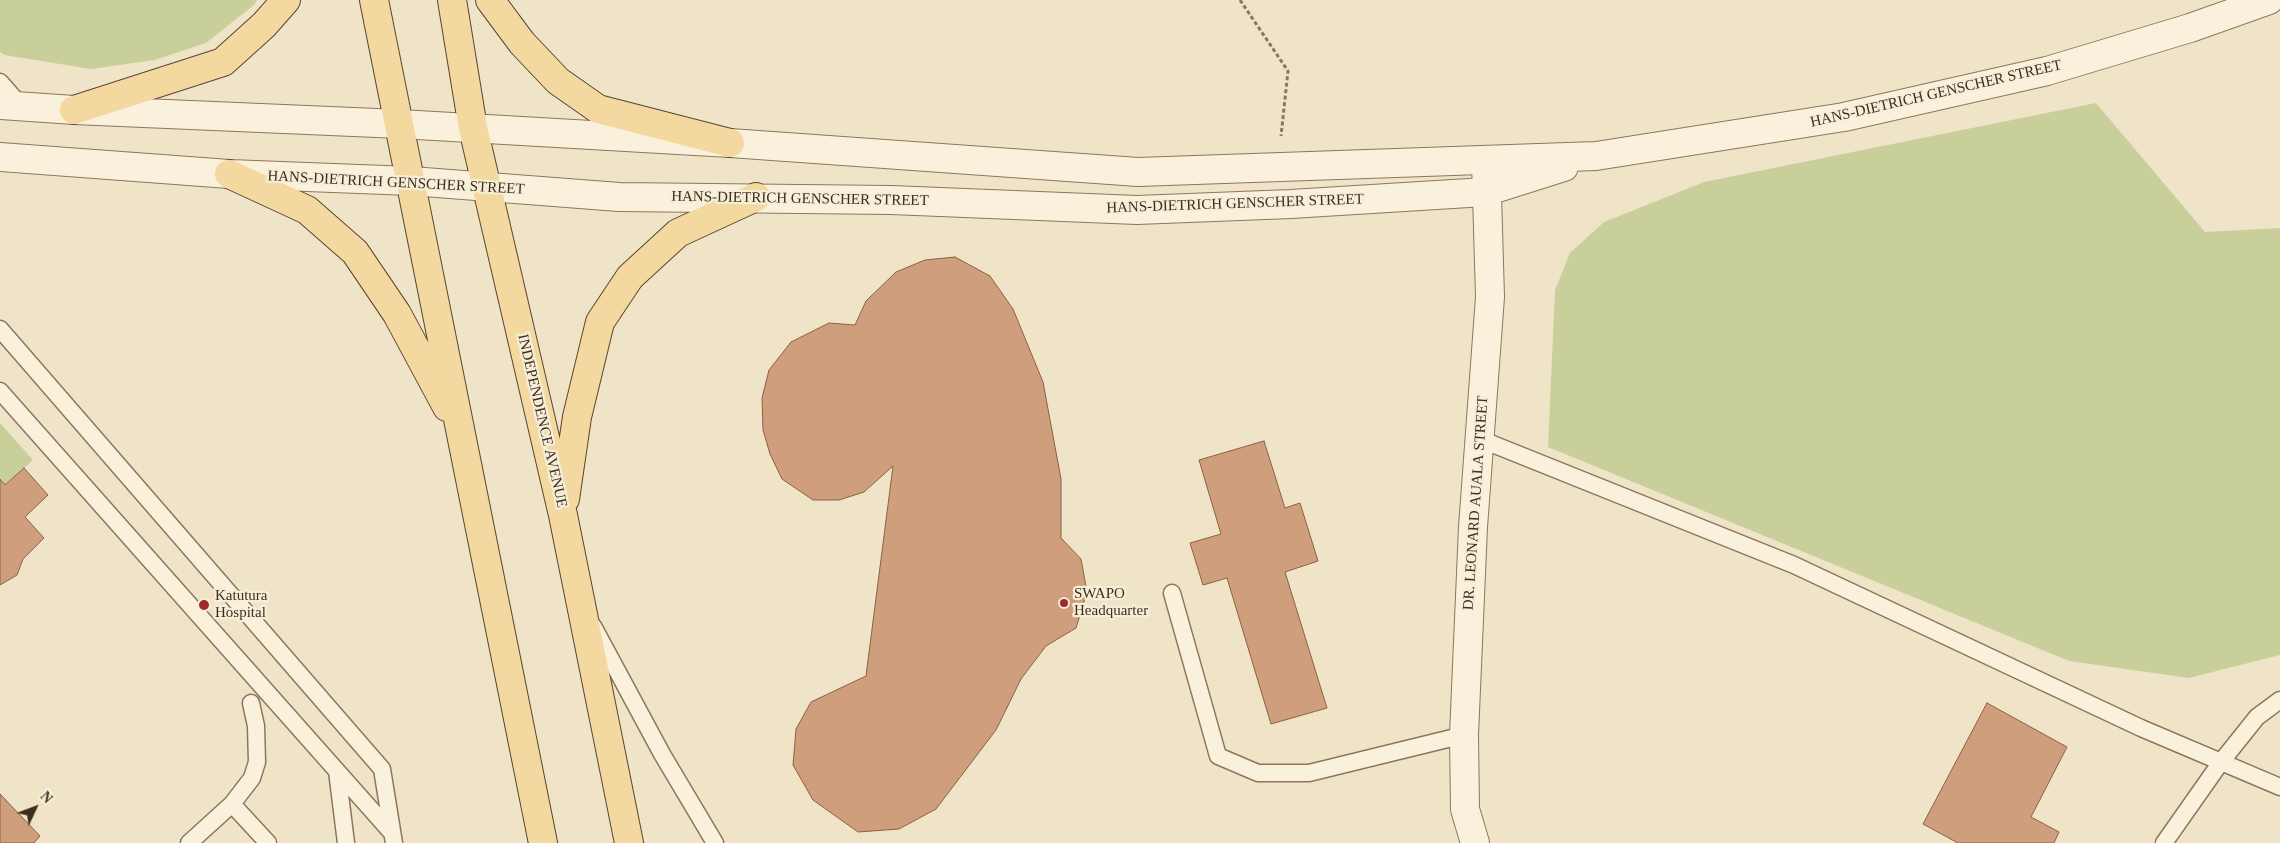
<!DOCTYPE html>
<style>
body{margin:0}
#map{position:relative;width:2280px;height:843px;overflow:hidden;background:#f0e4c8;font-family:Georgia,serif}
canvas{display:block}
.north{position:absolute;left:10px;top:783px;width:50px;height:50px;-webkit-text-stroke:4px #f7eed8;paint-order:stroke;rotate:47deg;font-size:14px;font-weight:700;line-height:20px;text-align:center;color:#3d2e20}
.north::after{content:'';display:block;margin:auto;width:18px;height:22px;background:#3d2e20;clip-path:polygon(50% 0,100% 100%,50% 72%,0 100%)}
</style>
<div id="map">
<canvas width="2280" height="843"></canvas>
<div class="north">N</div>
</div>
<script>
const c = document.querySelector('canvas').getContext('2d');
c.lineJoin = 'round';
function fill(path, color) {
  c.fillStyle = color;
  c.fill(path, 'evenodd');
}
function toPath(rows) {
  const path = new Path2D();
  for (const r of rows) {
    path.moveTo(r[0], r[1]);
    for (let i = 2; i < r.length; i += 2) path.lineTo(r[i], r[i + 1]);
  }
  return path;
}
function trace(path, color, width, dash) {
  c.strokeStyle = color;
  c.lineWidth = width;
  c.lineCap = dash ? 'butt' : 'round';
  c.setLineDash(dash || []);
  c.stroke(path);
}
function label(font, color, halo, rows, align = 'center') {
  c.font = font + ' Georgia,serif';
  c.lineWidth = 4.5;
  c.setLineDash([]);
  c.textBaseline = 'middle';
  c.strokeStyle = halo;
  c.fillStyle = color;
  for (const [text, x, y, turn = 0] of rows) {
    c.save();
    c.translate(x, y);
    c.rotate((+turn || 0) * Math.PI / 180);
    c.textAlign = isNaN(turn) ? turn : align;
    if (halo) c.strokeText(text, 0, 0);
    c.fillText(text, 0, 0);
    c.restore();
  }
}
fill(toPath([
 [0,0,257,0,254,5,206,43,155,60,91,69,4,55,0,52],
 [2096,103,2205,232,2280,228,2280,655,2189,678,2069,661,1548,447,1555,290,1570,253,1604,222,1704,182],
 [0,423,33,460,5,485,0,479]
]), '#c9cf9b');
const building = toPath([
 [955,257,990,276,1013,309,1043,382,1061,479,1061,538,1081,559,1087,592,1076,628,1046,646,1021,679,996,730,936,809,899,829,858,832,813,800,793,765,796,729,811,702,866,676,893,466,864,492,839,500,813,500,782,479,770,454,763,430,762,398,769,370,791,342,829,323,855,325,866,301,896,272,925,260,955,257],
 [1264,441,1285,508,1300,503,1318,561,1285,572,1327,708,1271,724,1227,578,1203,585,1190,543,1221,534,1199,460,1264,441],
 [24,468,48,495,25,517,44,538,23,559,17,575,0,585,0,479,5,485,24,468],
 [1987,703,2067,747,2031,817,2059,832,2054,843,1958,843,1923,824,1987,703],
 [0,794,40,836,34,843,0,843,0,794]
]);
fill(building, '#cf9f7d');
trace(building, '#8d5f41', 1);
const service = toPath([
 [0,82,22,107],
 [0,329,382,769,394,843],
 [0,391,392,833],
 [1480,439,1794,565,2141,728,2280,787],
 [1172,593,1218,756,1258,773,1309,773,1464,735],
 [593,626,662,754,715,843],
 [337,771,346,843],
 [232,804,268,843],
 [189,843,232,804,252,778,257,762,256,726,251,703],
 [2164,843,2221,762,2257,717,2280,700]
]);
const minor = toPath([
 [1475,843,1465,809,1464,735,1473,527,1490,297,1486,161]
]);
const tertiary = toPath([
 [0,105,74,110,400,124,730,143,1138,172,1596,156,1844,117,2047,71,2190,28,2269,0],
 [0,157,229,174,411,181,619,197,891,200,1137,210,1291,204,1485,192,1564,167]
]);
const primary = toPath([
 [374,0,543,843],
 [452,0,473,128,563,515,629,843],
 [490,0,522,43,558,81,598,109,730,143],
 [74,110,223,62,264,25,286,0],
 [229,174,307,210,355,252,397,314,447,407],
 [565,499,577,417,600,322,630,277,678,233,756,197]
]);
trace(service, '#8d765c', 19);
trace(minor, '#8d765c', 30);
trace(tertiary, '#8d765c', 30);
trace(primary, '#5b4430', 30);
trace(toPath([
 [1240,0,1288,71,1281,136]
]), '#8d765c', 3, [4, 2.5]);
trace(service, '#faf1dc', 16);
trace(minor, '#faf1dc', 28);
trace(tertiary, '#faf1dc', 28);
trace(primary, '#f3d9a0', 28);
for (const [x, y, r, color] of [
 [1064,603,5,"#9e2a2b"],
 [204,605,6,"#9e2a2b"]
]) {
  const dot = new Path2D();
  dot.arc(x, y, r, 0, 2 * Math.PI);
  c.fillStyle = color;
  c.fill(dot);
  trace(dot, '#f7eed8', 2);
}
label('15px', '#3d2e20', '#f7eed8', [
 ["HANS-DIETRICH GENSCHER STREET",1936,94,-13],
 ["HANS-DIETRICH GENSCHER STREET",396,183,3],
 ["HANS-DIETRICH GENSCHER STREET",800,199,1],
 ["HANS-DIETRICH GENSCHER STREET",1235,204,-2],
 ["INDEPENDENCE AVENUE",542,421,77],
 ["DR. LEONARD AUALA STREET",1476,503,-86]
]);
label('15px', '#3d2e20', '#f7eed8', [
 ["SWAPO",1074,594],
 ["Headquarter",1074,611],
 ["Katutura",215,596],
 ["Hospital",215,613]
], 'left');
</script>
